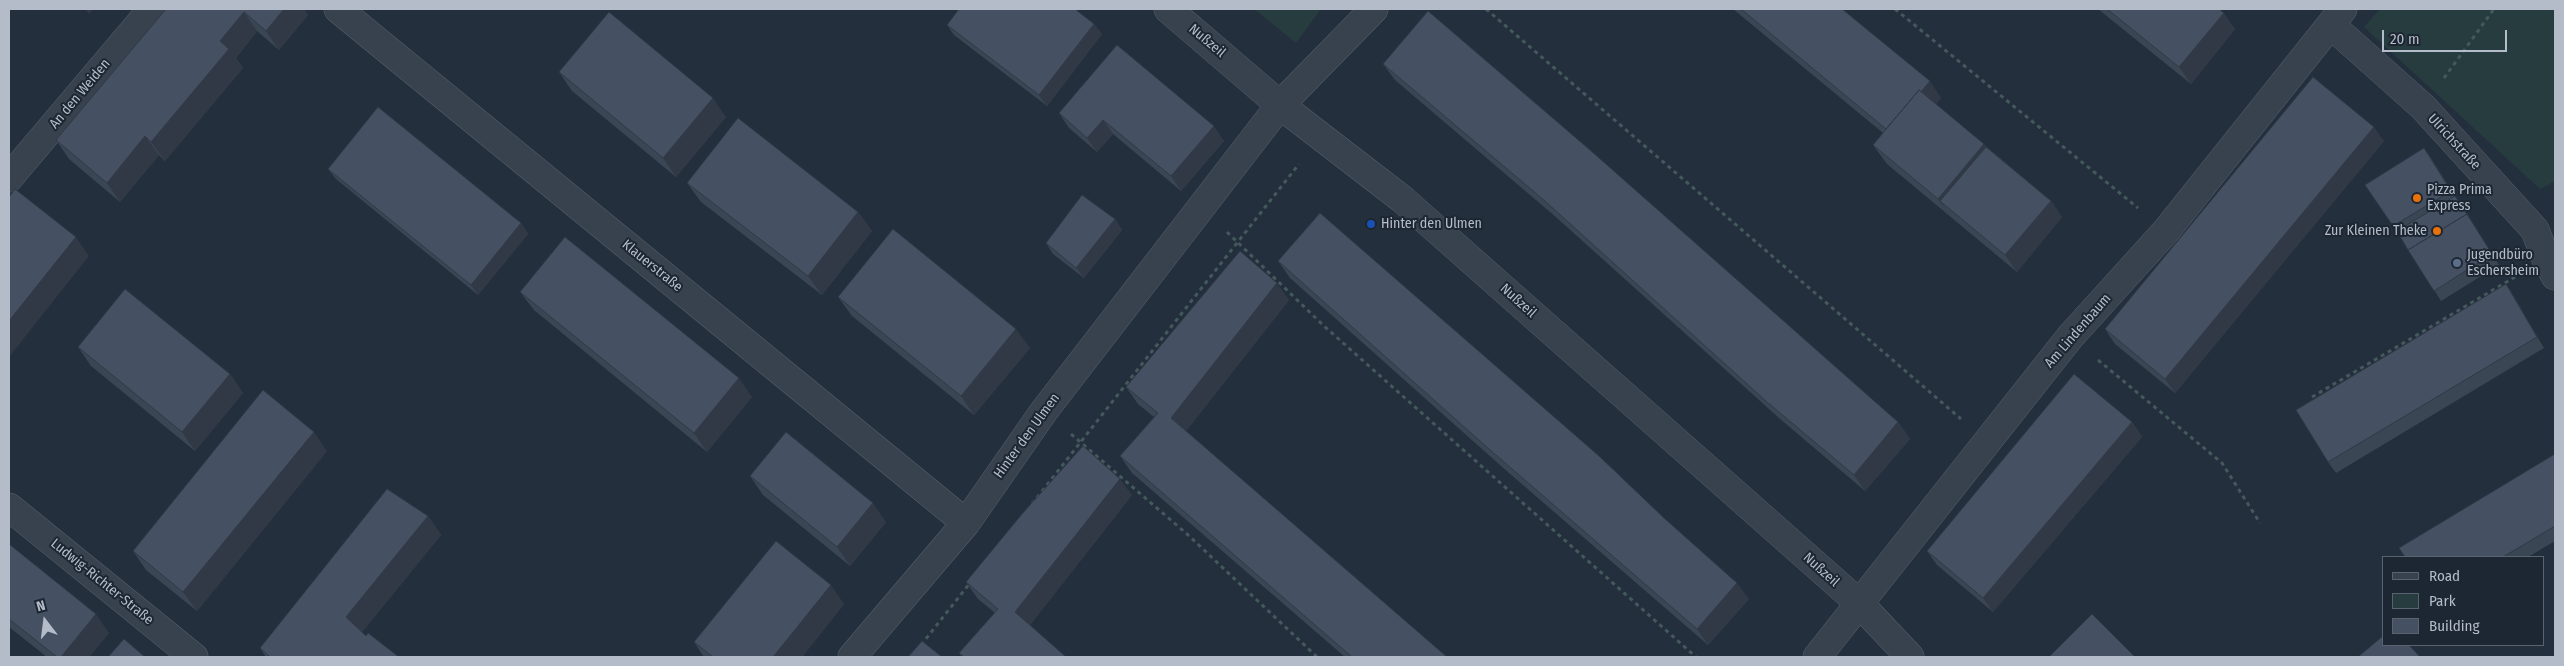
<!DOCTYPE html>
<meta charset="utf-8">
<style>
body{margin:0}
#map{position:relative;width:2564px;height:666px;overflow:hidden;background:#242f3e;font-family:"Fira Sans Condensed",sans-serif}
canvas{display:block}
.frame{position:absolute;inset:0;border:10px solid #b4bcc9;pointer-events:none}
.legend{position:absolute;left:2382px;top:556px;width:162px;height:90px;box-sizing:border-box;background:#1d2633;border:1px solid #59626f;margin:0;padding:6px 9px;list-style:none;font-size:15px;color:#b4bcc9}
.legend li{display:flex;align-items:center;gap:10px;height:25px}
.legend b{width:25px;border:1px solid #59626f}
.north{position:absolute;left:20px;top:596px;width:50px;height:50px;-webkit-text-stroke:4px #1d2633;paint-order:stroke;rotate:345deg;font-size:14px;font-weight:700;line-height:20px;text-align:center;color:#b4bcc9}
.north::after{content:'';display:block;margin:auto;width:18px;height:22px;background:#b4bcc9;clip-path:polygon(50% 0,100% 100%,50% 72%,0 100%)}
.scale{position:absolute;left:2382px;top:30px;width:125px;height:22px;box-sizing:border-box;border:2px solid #b4bcc9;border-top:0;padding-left:6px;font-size:15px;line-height:18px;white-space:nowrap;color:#b4bcc9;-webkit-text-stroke:4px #1d2633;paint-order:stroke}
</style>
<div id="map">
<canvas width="2564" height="666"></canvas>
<div class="frame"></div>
<ul class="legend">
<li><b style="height:6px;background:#38414e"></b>Road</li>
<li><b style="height:14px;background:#263c3f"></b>Park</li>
<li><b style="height:14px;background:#455162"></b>Building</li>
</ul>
<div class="north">N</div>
<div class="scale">20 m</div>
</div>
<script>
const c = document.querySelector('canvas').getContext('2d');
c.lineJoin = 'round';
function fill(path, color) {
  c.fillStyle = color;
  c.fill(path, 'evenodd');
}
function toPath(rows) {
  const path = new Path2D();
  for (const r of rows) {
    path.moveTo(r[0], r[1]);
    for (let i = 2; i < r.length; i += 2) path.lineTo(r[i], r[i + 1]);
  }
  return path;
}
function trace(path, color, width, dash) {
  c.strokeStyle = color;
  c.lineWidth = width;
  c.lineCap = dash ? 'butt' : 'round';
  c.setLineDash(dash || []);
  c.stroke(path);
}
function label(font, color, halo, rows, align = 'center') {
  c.font = font + ' "Fira Sans Condensed",sans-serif';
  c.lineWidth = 4;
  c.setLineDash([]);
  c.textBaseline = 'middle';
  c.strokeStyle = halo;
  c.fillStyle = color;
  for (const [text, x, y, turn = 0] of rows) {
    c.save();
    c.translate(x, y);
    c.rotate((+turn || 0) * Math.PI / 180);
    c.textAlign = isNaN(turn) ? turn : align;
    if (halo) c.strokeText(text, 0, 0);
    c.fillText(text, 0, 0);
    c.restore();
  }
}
fill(toPath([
 [1254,9,1321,9,1296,43],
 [2380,9,2555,9,2555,181,2540,189,2364,27]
]), '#263c3f');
const minor = toPath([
 [338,9,966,523],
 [1168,9,1280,105,1402,199,1859,603,1910,657],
 [2331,25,2423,107,2535,230,2546,259,2555,276],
 [9,178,152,9],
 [9,507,194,657],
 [852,657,966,523,1044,411,1280,105,1374,9],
 [1817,657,2070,337,2166,231,2343,9]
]);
trace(minor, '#565f6c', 29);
trace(toPath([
 [1486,9,1961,419],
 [1895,9,2138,208],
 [2444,78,2494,9],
 [1227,232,1324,326,1696,657],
 [2098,360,2222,463,2260,523],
 [2312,397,2515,277],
 [1071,434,1187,534,1317,657],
 [1032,504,1299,164],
 [921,645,970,583]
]), '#44595c', 3, [4, 4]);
trace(minor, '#38414e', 28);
fill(toPath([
 [166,9,304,9,308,15,279,50,257,31,236,58,243,68,165,161,159,155,120,202,69,159,56,140],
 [1733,9,1842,9,1941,98,1936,104,2051,201,2062,217,2017,272,1887,164,1873,145,1883,133],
 [2098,9,2219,9,2235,29,2191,84],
 [1094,24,1102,34,1047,106,954,35,947,25],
 [1117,45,1224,141,1181,191,1113,134,1097,152,1069,128,1059,113],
 [1383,64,1898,422,1910,439,1865,491,1779,418,1557,218,1395,80],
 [559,72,726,117,676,177,572,91],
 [2384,141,2175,393,2115,344,2105,329],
 [2424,148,2499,265,2441,301,2397,231,2365,185],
 [328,169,521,223,528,234,478,295,336,179],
 [687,183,858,212,872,231,822,295,701,202],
 [1115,219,1122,230,1084,278,1053,254,1046,243],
 [1278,261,1749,599,1708,645,1501,466,1290,278],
 [2506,284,2513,295,2544,348,2336,473,2328,462],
 [520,292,752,397,707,452,534,310],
 [838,297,1030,348,974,415,852,316],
 [1289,300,1186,431,1447,657,1345,657,1132,473,1120,456,1154,417,1138,404,1126,387],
 [78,347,230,374,243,393,195,451,91,366],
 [2132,422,2142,437,1993,612,1937,565,1927,551],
 [327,451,197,611,146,570,133,551],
 [2555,454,2555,541,2528,557,2405,557],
 [750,476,886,522,850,566,763,495],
 [1132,495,1030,625,1066,657,962,657,959,653,995,613,978,599,966,582],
 [428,516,441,535,362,632,366,636,399,657,266,657,260,648],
 [9,544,109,633,89,657,47,657,9,627],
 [844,604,802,657,704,657,694,642]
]), '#3b4654');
fill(toPath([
 [85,9,93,9,89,14],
 [284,9,304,9,308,15,279,50,266,31],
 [244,12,257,31,236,58,243,68,165,161,151,142,220,41],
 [2224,13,2235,29,2191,84,2179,67],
 [1094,24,1102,34,1047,106,1039,95],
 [1930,81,1941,98,1900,148,1888,131],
 [713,98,726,117,676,177,663,158],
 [1103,120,1113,134,1097,152,1087,138],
 [1214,126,1224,141,1181,191,1171,176],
 [2374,127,2384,141,2175,393,2165,379],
 [145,136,159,155,120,202,107,183],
 [1984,144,1997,163,1940,201,1952,218,1938,199],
 [2424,148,2432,159,2499,265,2492,254],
 [2051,201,2062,217,2017,272,2005,255],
 [858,212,872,231,822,295,808,276],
 [1115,219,1122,230,1084,278,1076,268],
 [521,223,528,234,478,295,471,285],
 [76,237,89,256,9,357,9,321],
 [1277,283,1289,300,1183,435,1171,418],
 [2506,284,2513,295,2544,348,2537,337],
 [1016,329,1030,348,974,415,961,396],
 [230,374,243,393,195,451,182,432],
 [739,378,752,397,707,452,694,433],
 [1898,422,1910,439,1865,491,1854,475],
 [2132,422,2142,437,1993,612,1983,598],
 [314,432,327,451,197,611,183,592],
 [1120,479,1132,495,1027,629,1015,612],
 [873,503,886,522,850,566,837,547],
 [428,516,441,535,359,636,346,617],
 [1737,583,1749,599,1708,645,1697,629],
 [831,585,844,604,802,657,773,657],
 [96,614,109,633,89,657,61,657]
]), '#303945');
const building = toPath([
 [166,9,284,9,266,31,244,12,220,41,229,49,151,142,145,136,107,183,56,140,166,9],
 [959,9,1075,9,1094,24,1039,95,947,25,959,9],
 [1741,9,1842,9,1930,81,1921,92,1919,90,1886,129,1741,9],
 [2107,9,2219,9,2224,13,2179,67,2107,9],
 [1428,11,1590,150,1898,422,1854,475,1767,402,1545,201,1383,64,1428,11],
 [609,12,713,98,663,158,559,72,609,12],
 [1117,45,1214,126,1171,176,1103,120,1087,138,1059,113,1117,45],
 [2313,77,2374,127,2165,379,2105,329,2313,77],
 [1919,90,1984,144,1938,199,1873,145,1919,90],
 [378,107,521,223,471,285,328,169,378,107],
 [738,118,858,212,808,276,687,183,738,118],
 [1986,147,2051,201,2005,255,1940,201,1986,147],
 [2424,148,2451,191,2393,226,2365,185,2424,148],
 [15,189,76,237,9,321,9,197,15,189],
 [1082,195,1115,219,1076,268,1046,243,1082,195],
 [2455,196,2470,219,2467,214,2408,250,2397,231,2455,196],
 [1320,213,1599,456,1664,518,1737,583,1697,629,1489,449,1278,261,1320,213],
 [2467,214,2492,254,2434,291,2408,250,2467,214],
 [893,229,1016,329,961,396,838,297,893,229],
 [565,237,739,378,694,433,520,292,565,237],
 [1240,251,1277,283,1171,418,1447,657,1352,657,1120,456,1158,413,1126,387,1240,251],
 [2506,284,2537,337,2328,462,2296,410,2506,284],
 [125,289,230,374,182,432,78,347,125,289],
 [2074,374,2132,422,1983,598,1927,551,2074,374],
 [263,390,314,432,183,592,133,551,263,390],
 [786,432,873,503,837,547,750,476,786,432],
 [1083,446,1120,479,1015,612,1066,657,964,657,959,653,998,609,966,582,1022,514,1083,446],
 [2555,454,2555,526,2503,557,2405,557,2399,548,2555,454],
 [387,489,428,516,346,617,366,636,368,633,399,657,270,657,260,648,387,489],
 [776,541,831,585,773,657,713,657,694,642,776,541],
 [9,544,96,614,61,657,57,657,9,619,9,544],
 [2092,614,2135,657,2049,657,2092,614],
 [2383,636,2383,645,2409,645,2420,657,2358,657,2383,636],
 [124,639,145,657,108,657,124,639],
 [922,641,942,657,908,657,922,641]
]);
fill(building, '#455162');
trace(building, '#303945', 1);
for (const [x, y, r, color] of [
 [2417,198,5,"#e8710a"],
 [1371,224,5,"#1a4fb4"],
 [2437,231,5,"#e8710a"],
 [2457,263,5,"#5c6f8a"]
]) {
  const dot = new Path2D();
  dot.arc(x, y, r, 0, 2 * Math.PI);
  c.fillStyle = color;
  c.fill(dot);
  trace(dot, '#1d2633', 2);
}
label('14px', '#b4bcc9', '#1d2633', [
 ["Nußzeil",1207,41,40],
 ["An den Weiden",80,94,-50],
 ["Ulrichstraße",2454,142,47],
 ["Klauerstraße",652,266,39],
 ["Nußzeil",1518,301,42],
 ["Am Lindenbaum",2078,331,-49],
 ["Hinter den Ulmen",1027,436,-54],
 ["Nußzeil",1821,570,42],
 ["Ludwig-Richter-Straße",102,582,39]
]);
label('14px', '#b4bcc9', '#1d2633', [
 ["Pizza Prima",2427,190],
 ["Express",2427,206],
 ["Hinter den Ulmen",1381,224],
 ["Zur Kleinen Theke",2427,231,"right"],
 ["Jugendbüro",2467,255],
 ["Eschersheim",2467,271]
], 'left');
</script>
